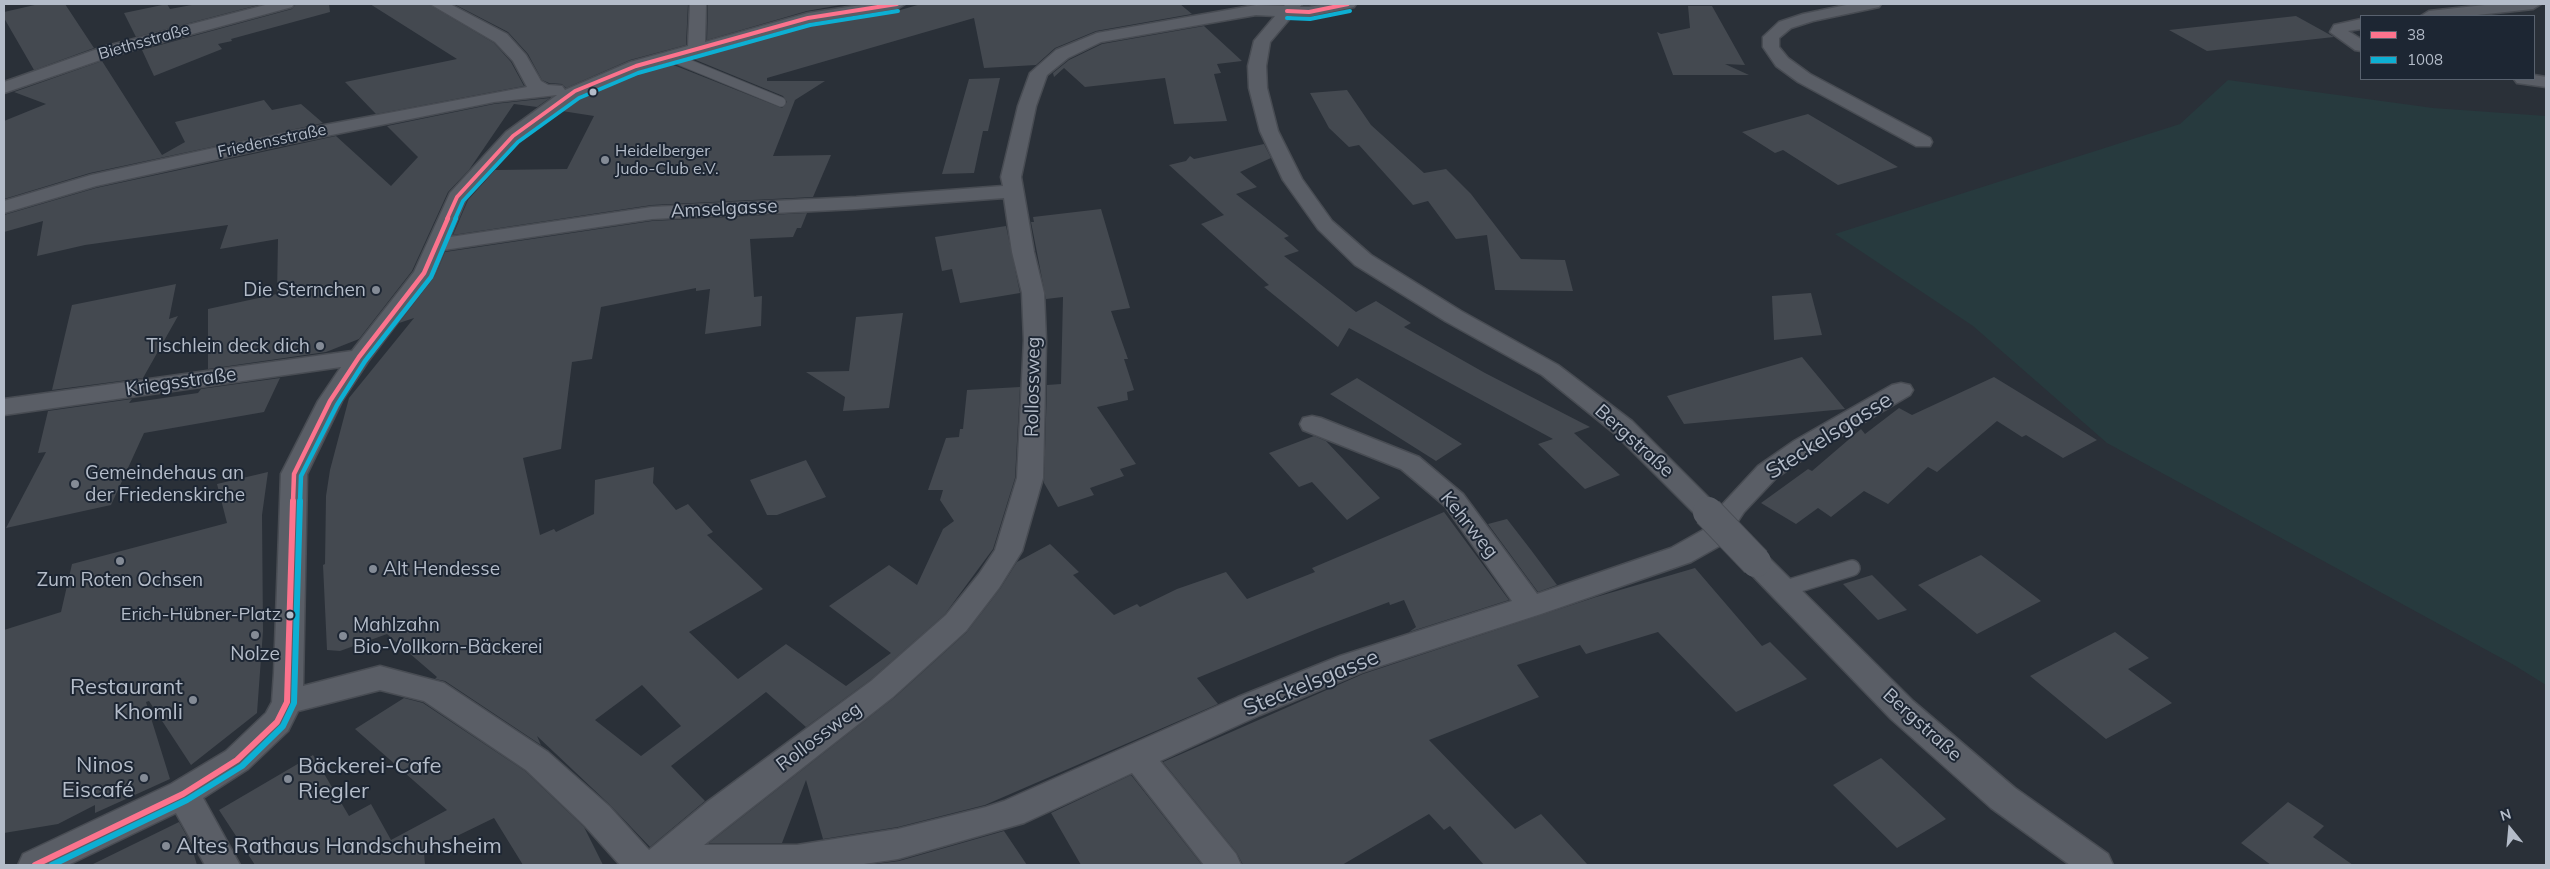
<!DOCTYPE html>
<meta charset="utf-8">
<style>
body{margin:0}
#map{position:relative;width:2550px;height:869px;overflow:hidden;background:#2a3038;font-family:Mulish,sans-serif}
canvas{display:block}
.frame{position:absolute;inset:0;border:5px solid #b4bcc9;pointer-events:none}
.legend{position:absolute;left:2360px;top:15px;width:175px;height:65px;box-sizing:border-box;background:#1d2633;border:1px solid #59626f;margin:0;padding:6px 9px;list-style:none;font-size:15px;color:#b4bcc9}
.legend li{display:flex;align-items:center;gap:10px;height:25px}
.legend b{width:25px;border:1px solid #59626f}
.north{position:absolute;left:2485px;top:804px;width:50px;height:50px;-webkit-text-stroke:4px #1d2633;paint-order:stroke;rotate:343deg;font-size:14px;font-weight:700;line-height:20px;text-align:center;color:#b4bcc9}
.north::after{content:'';display:block;margin:auto;width:18px;height:22px;background:#b4bcc9;clip-path:polygon(50% 0,100% 100%,50% 72%,0 100%)}
</style>
<div id="map">
<canvas width="2550" height="869"></canvas>
<div class="frame"></div>
<ul class="legend">
<li><b style="height:6px;background:#fc738d"></b>38</li>
<li><b style="height:6px;background:#0dafd3"></b>1008</li>
</ul>
<div class="north">N</div>
</div>
<script>
const c = document.querySelector('canvas').getContext('2d');
c.lineJoin = 'round';
function fill(path, color) {
  c.fillStyle = color;
  c.fill(path, 'evenodd');
}
function toPath(rows) {
  const path = new Path2D();
  for (const r of rows) {
    path.moveTo(r[0], r[1]);
    for (let i = 2; i < r.length; i += 2) path.lineTo(r[i], r[i + 1]);
  }
  return path;
}
function trace(path, color, width, dash) {
  c.strokeStyle = color;
  c.lineWidth = width;
  c.lineCap = dash ? 'butt' : 'round';
  c.setLineDash(dash || []);
  c.stroke(path);
}
function label(font, color, halo, rows, align = 'center') {
  c.font = font + ' Mulish,sans-serif';
  c.lineWidth = 4;
  c.setLineDash([]);
  c.textBaseline = 'middle';
  c.strokeStyle = halo;
  c.fillStyle = color;
  for (const [text, x, y, turn = 0] of rows) {
    c.save();
    c.translate(x, y);
    c.rotate((+turn || 0) * Math.PI / 180);
    c.textAlign = isNaN(turn) ? turn : align;
    if (halo) c.strokeText(text, 0, 0);
    c.fillText(text, 0, 0);
    c.restore();
  }
}
fill(toPath([
 [2228,80,2433,108,2546,116,2546,685,2514,665,2107,443,1973,326,1835,234,2180,124]
]), '#273a3e');
fill(toPath([
 [39,4,65,4,94,48,34,70,4,18,4,12],
 [167,4,170,9,197,4,262,4,136,37,124,13],
 [296,4,329,4,330,12,231,39,232,41,218,44,222,49,154,76,142,50,292,9],
 [370,4,428,4,494,43,511,62,524,86,376,114,345,82,457,59],
 [454,4,688,4,686,45,630,60,566,88,562,84,549,83,542,80,528,54,508,32],
 [708,4,846,4,807,11,707,40],
 [921,4,1180,4,1192,14,1096,31,1055,48,1036,65,984,68,974,18,767,78,767,81,825,81,795,100,773,156,831,155,813,197,652,205,453,235,468,200,495,170,567,169,594,116,562,111,582,97,643,72,671,64,782,108,787,102,783,96,691,58,810,25,897,11],
 [1688,6,1712,6,1745,65,1725,64,1749,75,1673,75,1657,32,1661,34,1690,28],
 [2296,16,2334,37,2207,51,2169,30],
 [1204,26,1242,61,1217,64,1221,73,1214,74,1227,121,1174,124,1165,78,1085,87,1064,68,1054,77,1053,73,1069,60,1102,44],
 [102,61,162,155,185,142,175,122,264,100,272,110,301,104,323,123,90,173,4,199,4,121,46,104,14,92],
 [1000,78,988,131,983,131,974,173,942,174,969,79],
 [1347,90,1371,125,1424,173,1446,169,1471,194,1521,259,1565,260,1573,291,1495,290,1487,235,1456,239,1428,201,1413,205,1359,145,1349,147,1329,128,1310,93],
 [550,98,537,107,514,104,469,170,448,192,412,271,359,339,326,352,208,369,208,309,277,294,278,239,220,249,228,225,85,245,37,256,43,221,4,232,4,215,96,188,336,136,391,186,418,157,387,126,494,104],
 [1808,114,1898,167,1838,185,1783,150,1775,153,1742,132],
 [1264,144,1271,158,1240,172,1257,187,1236,194,1289,236,1284,238,1299,251,1284,256,1356,312,1376,301,1411,323,1404,327,1485,373,1590,427,1574,433,1620,475,1585,489,1538,444,1553,439,1349,328,1338,347,1264,287,1269,285,1201,224,1224,215,1169,165,1186,161,1190,156,1194,159],
 [1101,209,1130,308,1111,311,1128,359,1124,359,1134,390,1127,392,1128,400,1097,407,1136,464,1120,469,1124,476,1090,488,1094,495,1058,507,1044,483,1047,385,1061,384,1063,297,1046,299,1031,222,1034,222,1033,217],
 [807,213,801,228,797,228,793,237,750,239,754,297,762,296,761,326,705,334,710,289,696,291,696,288,601,307,592,359,572,362,561,449,523,458,540,535,554,529,556,532,594,514,595,480,654,467,653,483,676,510,688,504,713,532,707,535,763,589,689,632,738,679,786,644,846,686,891,653,829,606,889,565,917,585,943,529,954,521,940,500,943,490,928,490,946,438,959,437,960,429,963,429,967,390,1020,387,1015,478,993,549,945,614,870,680,806,727,766,692,671,766,705,801,650,847,610,805,537,736,541,745,445,681,435,679,437,677,387,634,340,651,327,650,323,565,325,564,326,496,330,470,349,398,414,318,399,323,436,274,445,252,652,221],
 [642,685,681,726,641,756,595,720],
 [1006,226,1020,293,960,303,952,269,942,271,935,237],
 [176,284,169,319,178,316,143,378,52,390,72,305],
 [1811,293,1822,335,1774,340,1772,296],
 [903,313,889,408,843,411,845,397,806,372,849,371,856,317],
 [1802,357,1845,409,1684,424,1667,396],
 [1994,377,2097,440,2063,458,2026,435,2022,437,1997,421,1937,472,1928,467,1888,504,1864,491,1831,517,1818,508,1796,524,1761,503,1808,469,1812,471,1861,429,1865,434,1899,408,1912,415],
 [280,378,264,412,144,433,111,505,6,528,46,452,38,453,48,411,132,399,129,403,198,393,201,389],
 [1357,378,1462,444,1436,461,1330,394],
 [1314,436,1326,441,1380,498,1347,520,1312,482,1299,487,1269,453],
 [806,460,826,497,777,515,767,515,750,480],
 [268,472,262,515,263,631,257,713,191,765,149,701,146,702,170,779,95,813,95,805,58,824,4,833,4,630,61,612,72,564,227,523,217,484],
 [1444,512,1509,600,1409,632,1416,627,1404,600,1390,605,1389,602,1317,629,1197,678,1218,704,985,805,898,827,823,839,806,780,782,843,709,843,894,698,967,632,1000,589,1017,562,1050,544,1079,572,1073,575,1114,615,1137,604,1140,607,1177,589,1226,572,1247,599,1315,572,1312,568],
 [1507,519,1531,550,1557,585,1538,592,1488,524],
 [1981,555,2041,601,1977,634,1918,585],
 [1695,568,1762,646,1770,642,1807,679,1736,712,1658,632,1586,654,1580,645,1517,665,1539,697,1429,740,1515,829,1541,814,1588,865,1484,865,1450,826,1444,830,1429,814,1342,865,1243,865,1237,853,1163,762,1363,674,1596,597],
 [1872,575,1907,610,1878,620,1843,584],
 [2115,632,2149,658,2128,669,2172,703,2106,739,2030,676],
 [404,698,423,703,525,771,584,827,603,865,523,865,494,818,424,852,425,865,255,865,219,810,313,755,349,816,371,804,391,840,447,810,355,729],
 [1881,758,1946,819,1897,848,1833,785],
 [1131,775,1202,865,1081,865,1051,813],
 [2288,802,2324,826,2313,837,2353,865,2271,865,2241,843],
 [179,822,190,842,197,865,91,865],
 [1004,831,1027,865,868,865,899,861]
]), '#444950');
const laneFar1 = toPath([
 [669,56,781,102]
]);
const lane = toPath([
 [1783,589,1852,568]
]);
const street = toPath([
 [269,4,294,4,292,7,115,55,4,93,4,82,103,47,269,4],
 [430,4,450,4,507,34,526,55,541,81,548,85,562,86,565,90,630,62,688,46,690,4,706,4,705,42,808,13,868,4,905,4,897,9,810,23,642,70,581,95,520,140,466,199,450,237,652,207,856,197,1003,186,1001,177,1018,106,1030,73,1056,50,1097,33,1256,5,1284,6,1286,4,1302,4,1300,7,1309,7,1326,4,1356,4,1354,7,1309,17,1292,16,1270,42,1266,66,1267,88,1278,131,1302,179,1332,221,1371,255,1461,311,1558,365,1632,421,1719,508,1758,466,1794,441,1892,385,1901,383,1910,385,1913,390,1910,395,1812,453,1776,478,1744,512,1723,544,1691,562,1541,614,1362,672,1260,715,1160,761,1236,854,1241,865,1204,865,1132,773,1024,823,898,859,857,865,620,865,585,826,526,770,424,701,380,690,298,711,288,731,248,769,203,798,240,865,205,865,176,813,68,865,18,865,23,854,171,784,226,751,266,713,272,702,274,673,281,474,318,401,341,367,4,415,4,399,352,351,414,272,450,193,506,132,557,95,494,102,282,145,96,186,4,213,4,201,91,175,282,133,527,87,513,61,495,42,430,4],
 [1256,15,1275,16,1254,41,1248,66,1249,88,1260,131,1283,180,1318,229,1355,265,1445,321,1542,375,1614,433,1699,518,1711,520,1703,530,1671,548,1537,594,1463,494,1419,457,1321,418,1312,416,1303,418,1300,424,1303,430,1401,469,1445,506,1512,601,1340,656,1238,697,1004,801,986,807,898,829,797,845,704,845,893,697,966,631,999,588,1022,551,1043,478,1046,340,1044,293,1034,252,1021,177,1036,106,1047,75,1068,58,1101,42,1256,15],
 [1004,198,1012,252,1022,293,1024,340,1017,478,995,550,979,574,946,615,871,681,707,802,649,850,609,806,548,752,444,683,380,666,303,686,307,474,342,401,369,360,435,273,444,250,652,219,856,209,1004,198],
 [1851,4,1881,4,1879,7,1813,21,1791,28,1779,38,1779,47,1788,58,1810,74,1930,138,1932,142,1930,146,1916,146,1798,82,1776,66,1763,47,1763,37,1779,22,1803,14,1851,4],
 [2494,4,2541,4,2533,9,2468,16,2421,16,2429,11,2494,4],
 [2361,19,2361,29,2348,31,2361,39,2361,51,2355,50,2330,32,2334,25,2361,19],
 [2534,75,2546,77,2546,87,2517,83,2514,79,2534,79,2534,75],
 [1756,552,1766,555,1913,701,2015,788,2108,854,2113,865,2070,865,1991,808,1891,719,1746,569,1742,562,1746,555,1756,552]
]);
trace(laneFar1, '#484c53', 11);
trace(lane, '#484c53', 18);
trace(street, '#484c53', 3);
trace(laneFar1, '#5a5e66', 9);
trace(lane, '#5a5e66', 15);
fill(street, '#5a5e66');
const streetBridge = toPath([
 [1708,512,1756,562]
]);
trace(streetBridge, '#484c53', 32, []);
trace(streetBridge, '#5a5e66', 30);
trace(toPath([
 [1287,11,1309,12,1348,4],
 [447,219,457,197,513,136,575,91,636,66,808,18,897,4]
]), '#fc738d', 4);
trace(toPath([
 [293,502,294,474,330,401,359,357,424,273,448,218]
]), '#fc738d', 4.5);
trace(toPath([
 [35,865,183,794,237,760,277,722,287,702,293,501]
]), '#fc738d', 6);
trace(toPath([
 [1287,18,1310,19,1350,11],
 [455,219,463,201,518,142,579,98,638,73,810,25,898,11]
]), '#0dafd3', 4);
trace(toPath([
 [300,502,301,476,337,405,365,361,431,277,456,218]
]), '#0dafd3', 4.5);
trace(toPath([
 [52,865,187,800,242,766,283,726,294,703,300,501]
]), '#0dafd3', 6);
for (const [x, y, r, color] of [
 [593,92,4.5,"#b4bcc9"],
 [605,160,5,"#848b96"],
 [376,290,5,"#848b96"],
 [320,346,5,"#848b96"],
 [75,484,5,"#848b96"],
 [120,561,5,"#848b96"],
 [373,569,5,"#848b96"],
 [290,615,4.5,"#b4bcc9"],
 [255,635,5,"#848b96"],
 [343,636,5,"#848b96"],
 [193,700,5,"#848b96"],
 [144,778,5,"#848b96"],
 [288,779,5,"#848b96"],
 [166,846,5,"#848b96"]
]) {
  const dot = new Path2D();
  dot.arc(x, y, r, 0, 2 * Math.PI);
  c.fillStyle = color;
  c.fill(dot);
  trace(dot, '#1d2633', 2);
}
label('16px', '#b4bcc9', '#1d2633', [
 ["Biethsstraße",144,42,-16],
 ["Friedensstraße",272,141,-12]
]);
label('16px', '#b4bcc9', '#1d2633', [
 ["Heidelberger",615,151],
 ["Judo-Club e.V.",615,169]
], 'left');
label('18px', '#b4bcc9', '#1d2633', [
 ["Erich-Hübner-Platz",281,615]
], 'right');
label('19px', '#b4bcc9', '#1d2633', [
 ["Amselgasse",724,209,-3],
 ["Kriegsstraße",181,382,-8],
 ["Rollossweg",1033,387,-89],
 ["Bergstraße",1634,441,42],
 ["Kehrweg",1469,525,51],
 ["Bergstraße",1922,725,42],
 ["Rollossweg",819,737,-37]
]);
label('19px', '#b4bcc9', '#1d2633', [
 ["Die Sternchen",366,290,"right"],
 ["Tischlein deck dich",310,346,"right"],
 ["Gemeindehaus an",85,473],
 ["der Friedenskirche",85,495],
 ["Alt Hendesse",383,569],
 ["Zum Roten Ochsen",120,580,"center"],
 ["Mahlzahn",353,625],
 ["Bio-Vollkorn-Bäckerei",353,647],
 ["Nolze",255,654,"center"]
], 'left');
label('22px', '#b4bcc9', '#1d2633', [
 ["Steckelsgasse",1829,436,-32],
 ["Steckelsgasse",1311,683,-22]
]);
label('22px', '#b4bcc9', '#1d2633', [
 ["Restaurant",183,687],
 ["Khomli",183,712],
 ["Ninos",134,765],
 ["Eiscafé",134,790],
 ["Bäckerei-Cafe",298,766,"left"],
 ["Riegler",298,791,"left"],
 ["Altes Rathaus Handschuhsheim",176,846,"left"]
], 'right');
</script>
